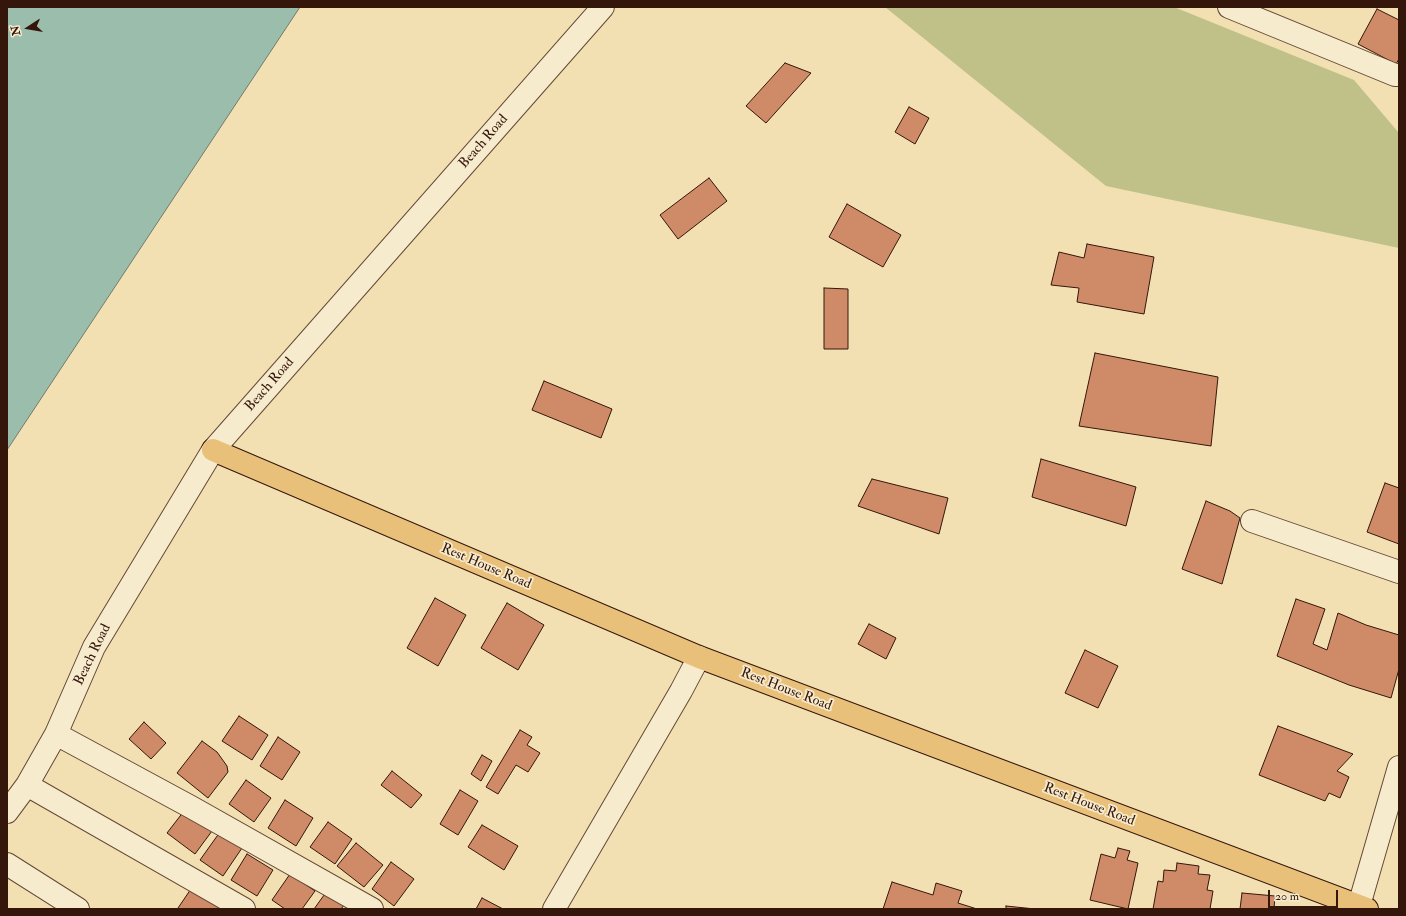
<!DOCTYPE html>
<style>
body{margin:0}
#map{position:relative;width:1406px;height:916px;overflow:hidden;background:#f2e0b3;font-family:"IM FELL Double Pica",serif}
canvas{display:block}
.frame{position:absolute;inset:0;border:8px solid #34160b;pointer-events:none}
.north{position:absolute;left:8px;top:8px;width:40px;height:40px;-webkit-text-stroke:3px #f7ebce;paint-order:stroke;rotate:258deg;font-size:11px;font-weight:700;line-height:16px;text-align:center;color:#34160b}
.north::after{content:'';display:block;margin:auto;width:14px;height:18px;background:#34160b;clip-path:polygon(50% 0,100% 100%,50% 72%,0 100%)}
.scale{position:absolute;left:1268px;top:890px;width:70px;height:18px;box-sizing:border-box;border:2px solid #34160b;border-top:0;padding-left:5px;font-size:12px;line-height:14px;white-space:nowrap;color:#34160b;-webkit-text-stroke:3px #f7ebce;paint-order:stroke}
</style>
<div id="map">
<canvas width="1406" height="916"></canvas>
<div class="frame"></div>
<div class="north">N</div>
<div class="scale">20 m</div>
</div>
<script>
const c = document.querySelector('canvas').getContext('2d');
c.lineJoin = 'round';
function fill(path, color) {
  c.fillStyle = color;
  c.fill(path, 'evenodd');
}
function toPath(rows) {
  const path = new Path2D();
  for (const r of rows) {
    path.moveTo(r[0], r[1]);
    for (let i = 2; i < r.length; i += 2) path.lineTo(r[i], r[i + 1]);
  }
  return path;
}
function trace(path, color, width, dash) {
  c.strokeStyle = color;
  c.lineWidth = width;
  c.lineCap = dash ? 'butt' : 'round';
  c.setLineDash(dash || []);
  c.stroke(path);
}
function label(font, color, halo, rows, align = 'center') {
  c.font = font + ' "IM FELL Double Pica",serif';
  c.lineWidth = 3.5;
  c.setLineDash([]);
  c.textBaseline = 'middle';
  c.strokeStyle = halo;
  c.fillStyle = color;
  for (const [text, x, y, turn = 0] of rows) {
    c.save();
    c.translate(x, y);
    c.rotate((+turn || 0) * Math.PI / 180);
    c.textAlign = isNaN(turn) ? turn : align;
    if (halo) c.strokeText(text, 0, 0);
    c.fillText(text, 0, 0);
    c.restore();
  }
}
fill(toPath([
 [885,7,1174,7,1354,80,1399,133,1399,248,1106,186]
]), '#bfc189');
const water = toPath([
 [7,7,300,7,7,450,7,7]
]);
fill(water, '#9bbdac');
trace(water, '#727a6c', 1);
const building = toPath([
 [1377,9,1399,20,1399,59,1396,64,1358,44,1377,9],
 [785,63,811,73,766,123,746,106,785,63],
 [909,107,929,118,915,144,895,132,909,107],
 [709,178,727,201,678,239,660,215,709,178],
 [847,204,901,235,883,267,829,237,847,204],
 [1087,244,1154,257,1144,314,1077,302,1079,288,1051,285,1059,252,1084,258,1087,244],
 [824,288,848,289,848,349,824,349,824,288],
 [1095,353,1218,377,1211,446,1079,426,1095,353],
 [544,381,612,409,601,438,532,410,544,381],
 [1041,459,1136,487,1126,526,1032,497,1041,459],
 [872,479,948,498,939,534,858,506,872,479],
 [1385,483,1399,488,1399,544,1367,532,1385,483],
 [1206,501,1230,511,1240,518,1222,584,1182,569,1206,501],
 [435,598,466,615,438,666,407,648,435,598],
 [1296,599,1325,609,1313,644,1327,650,1338,613,1366,625,1399,635,1399,669,1391,698,1349,685,1277,656,1296,599],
 [507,603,544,625,518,670,481,648,507,603],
 [869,624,896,638,886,659,858,644,869,624],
 [1085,650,1118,666,1098,708,1065,693,1085,650],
 [239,716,268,735,252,760,222,741,239,716],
 [144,722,166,743,151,759,129,739,144,722],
 [1278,726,1353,754,1337,771,1349,777,1340,798,1329,793,1325,801,1259,775,1278,726],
 [520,730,532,737,527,745,540,753,528,772,516,765,498,794,486,787,520,730],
 [278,737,300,752,282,780,260,766,278,737],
 [202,741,217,752,227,766,228,772,208,798,177,773,202,741],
 [482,755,492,761,481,781,471,774,482,755],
 [392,771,422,795,411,808,381,785,392,771],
 [246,780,271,798,254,822,229,804,246,780],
 [460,790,478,801,458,835,440,824,460,790],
 [285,800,313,818,296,846,268,828,285,800],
 [184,811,212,831,195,854,167,833,184,811],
 [328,822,352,839,335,864,310,847,328,822],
 [482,825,518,846,504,870,468,847,482,825],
 [220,832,242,848,223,876,200,860,220,832],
 [356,843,383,865,364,887,337,866,356,843],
 [1118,848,1130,851,1127,860,1138,863,1128,909,1090,900,1101,854,1115,858,1118,848],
 [247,854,273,870,257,896,231,880,247,854],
 [391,862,414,879,394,906,372,889,391,862],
 [1177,863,1199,866,1198,874,1210,875,1207,890,1213,891,1210,909,1153,909,1158,881,1163,882,1164,870,1176,871,1177,863],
 [290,874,315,891,302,909,285,909,272,900,290,874],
 [892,882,933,895,936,883,962,891,958,903,977,909,883,909,892,882],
 [195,883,223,903,220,909,179,909,178,908,195,883],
 [327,891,345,904,341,909,314,909,327,891],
 [1242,893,1275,896,1274,909,1240,909,1242,893],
 [482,898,503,909,476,909,482,898],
 [1006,906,1035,909,1006,909,1006,906]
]);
fill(building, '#cf8a67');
trace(building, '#34160b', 1);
const minor = toPath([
 [1229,7,1395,75,1399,75],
 [1252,521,1399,572],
 [56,734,191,807,372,909],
 [27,785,244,909],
 [7,812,27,785,56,734,94,647,213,450,603,7],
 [7,864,78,909],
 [554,909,681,691,699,657],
 [1358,909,1399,767]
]);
const major = toPath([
 [213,450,699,657,1367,909]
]);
trace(minor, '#644835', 24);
trace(major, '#34160b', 24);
trace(minor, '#f7ebce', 22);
trace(major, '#e9c07a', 22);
label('14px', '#34160b', '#f7ebce', [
 ["Beach Road",484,142,-49],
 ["Beach Road",270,385,-49],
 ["Rest House Road",486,567,23],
 ["Beach Road",93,655,-64],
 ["Rest House Road",786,690,21],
 ["Rest House Road",1089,805,21]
]);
</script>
